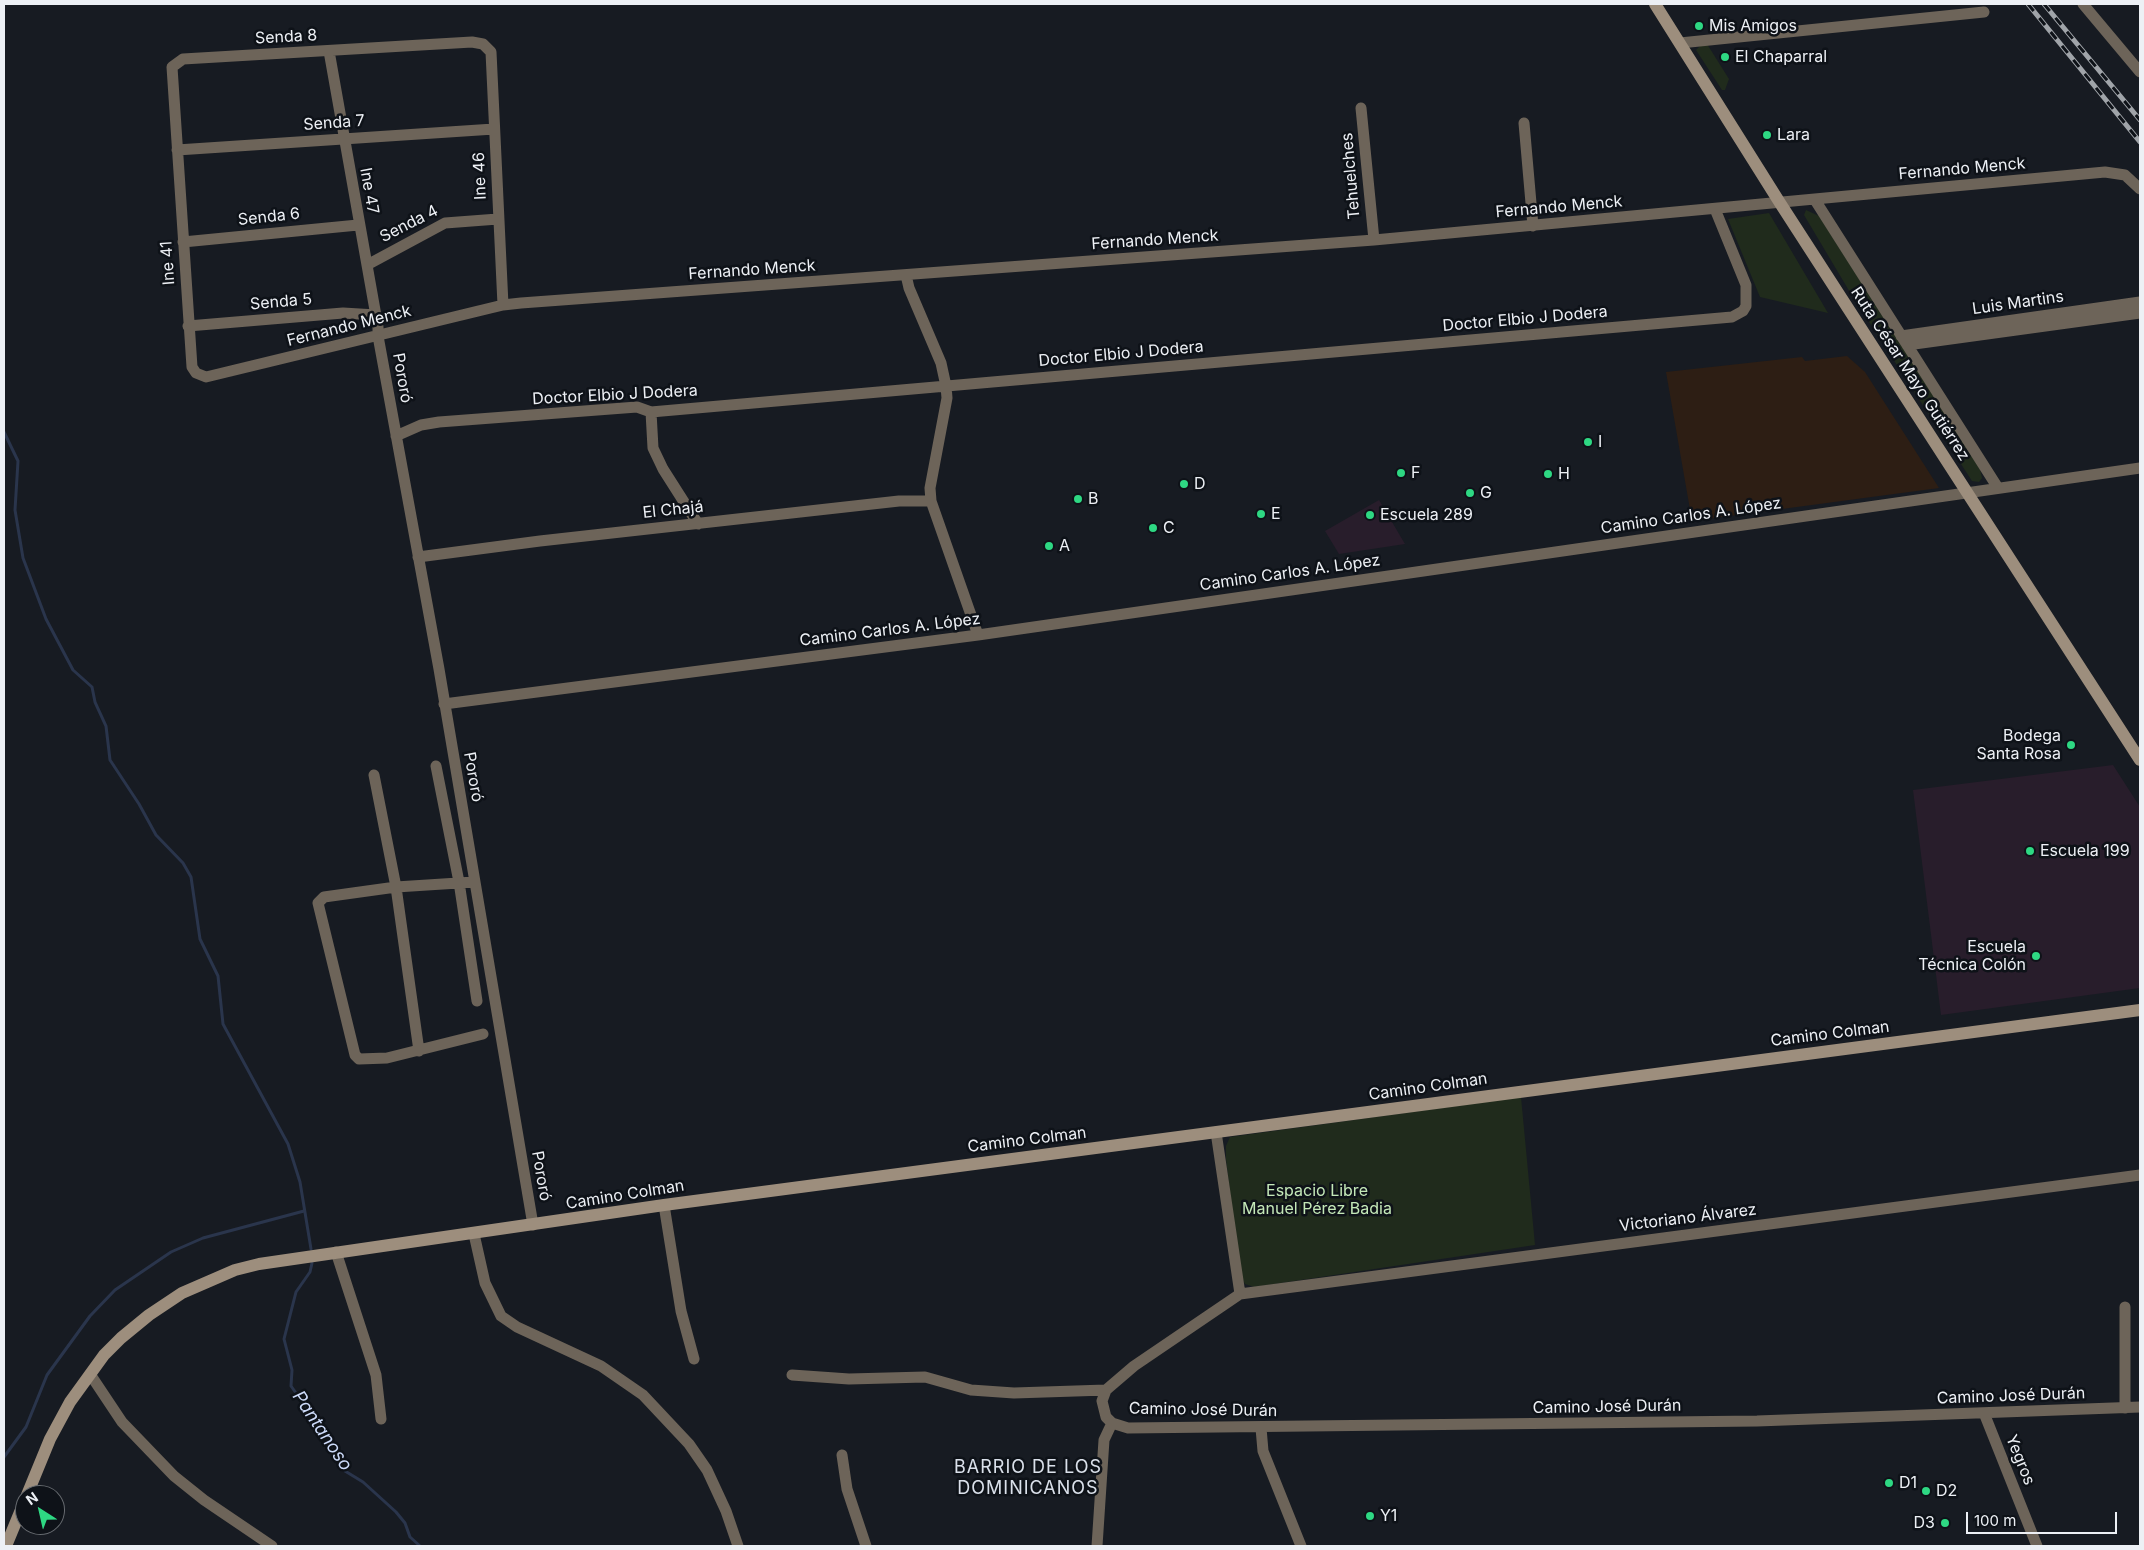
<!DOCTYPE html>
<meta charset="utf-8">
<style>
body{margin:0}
#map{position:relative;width:2144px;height:1550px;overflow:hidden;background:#171b22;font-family:Inter,sans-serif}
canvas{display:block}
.frame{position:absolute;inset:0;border:5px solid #edf0f5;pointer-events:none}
.north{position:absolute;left:15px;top:1485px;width:50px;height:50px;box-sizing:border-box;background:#0e1218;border:1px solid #676b70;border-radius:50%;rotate:325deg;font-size:14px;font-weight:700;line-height:20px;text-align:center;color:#edf0f5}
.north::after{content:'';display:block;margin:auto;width:18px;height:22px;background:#2ed883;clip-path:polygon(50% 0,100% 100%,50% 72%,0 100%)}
.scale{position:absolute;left:1966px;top:1512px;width:151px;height:22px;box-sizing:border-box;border:2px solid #edf0f5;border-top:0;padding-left:6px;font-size:15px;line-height:18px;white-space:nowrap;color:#edf0f5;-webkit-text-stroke:4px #0e1218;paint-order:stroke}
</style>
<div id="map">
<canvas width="2144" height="1550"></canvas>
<div class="frame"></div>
<div class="north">N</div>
<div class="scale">100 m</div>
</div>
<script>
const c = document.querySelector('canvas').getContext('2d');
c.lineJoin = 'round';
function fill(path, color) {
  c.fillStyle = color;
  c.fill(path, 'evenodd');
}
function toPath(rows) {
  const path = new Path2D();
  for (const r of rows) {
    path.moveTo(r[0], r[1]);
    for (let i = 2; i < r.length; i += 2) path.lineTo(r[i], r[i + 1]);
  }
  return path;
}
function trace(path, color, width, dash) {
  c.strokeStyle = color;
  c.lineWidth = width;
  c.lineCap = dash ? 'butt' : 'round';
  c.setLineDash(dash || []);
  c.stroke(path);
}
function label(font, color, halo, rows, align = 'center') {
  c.font = font + ' Inter,sans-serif';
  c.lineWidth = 5;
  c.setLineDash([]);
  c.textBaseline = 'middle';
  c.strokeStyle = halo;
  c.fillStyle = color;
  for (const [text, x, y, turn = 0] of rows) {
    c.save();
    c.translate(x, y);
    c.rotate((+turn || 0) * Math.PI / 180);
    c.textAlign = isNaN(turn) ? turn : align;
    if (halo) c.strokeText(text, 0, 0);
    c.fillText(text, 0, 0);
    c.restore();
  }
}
fill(toPath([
 [1847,356,1865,372,1939,488,1692,521,1666,372,1802,357,1805,361]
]), '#2d1e14');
fill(toPath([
 [1379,500,1405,544,1339,554,1325,531],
 [2113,765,2140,807,2140,988,1941,1015,1913,790]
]), '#281d2b');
fill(toPath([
 [1707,44,1729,79,1725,90,1722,90,1696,50,1700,46],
 [1806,210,1819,216,1980,469,1982,478,1979,482,1972,481,1851,294,1804,215],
 [1769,213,1828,313,1760,297,1728,219],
 [1521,1097,1535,1245,1254,1287,1245,1284,1240,1275,1226,1159,1226,1146,1230,1137]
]), '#202b1c');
trace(toPath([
 [4,432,18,461,15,510,23,558,46,619,73,670,92,687,95,702,106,726,110,760,139,804,156,835,183,863,191,877,200,939,218,976,223,1024,288,1144,300,1182,311,1249],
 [312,1263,310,1272,296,1292,284,1339,292,1370,291,1386,323,1431,335,1456,345,1471,363,1482,396,1512,405,1523,410,1537,420,1546],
 [4,1457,26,1427,47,1375,90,1316,115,1290,171,1252,203,1238,304,1211]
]), '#2a354c', 3);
trace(toPath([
 [2083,4,2140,72],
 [1680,43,1984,12],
 [329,51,378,327,378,336,439,669,533,1225],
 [1361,108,1374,240],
 [1524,123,1533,226],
 [177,150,494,129],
 [1815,200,1998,488],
 [183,242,358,225],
 [367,265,445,223,498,219],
 [906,275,909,288,941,363,946,386,947,398,930,488,931,501,978,635],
 [503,305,491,52,483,44,472,42,183,59,172,67,192,367,196,373,206,377,503,305,521,303,1374,240,2105,172,2125,175,2140,189],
 [188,326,343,313,376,315],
 [1901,336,2140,302],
 [1907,345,2140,313],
 [651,412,653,448,663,469,698,524],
 [396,436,421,425,439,422,637,407,651,412,1732,317,1743,311,1746,306,1746,285,1715,209],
 [418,557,540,541,899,501,931,501],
 [444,704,978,635,2140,468],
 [436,766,459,882,477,1001],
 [374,775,396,887,419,1051],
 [474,882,396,887,324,897,318,903,355,1055,359,1059,387,1058,483,1034],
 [1216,1132,1240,1294],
 [2140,1175,1240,1294,1134,1366,1106,1390,1102,1401,1106,1417,1112,1423,1128,1428,1757,1421,2140,1407],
 [664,1205,681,1311,694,1359],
 [474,1234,485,1283,501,1316,517,1327,601,1366,643,1395,689,1444,707,1470,726,1511,738,1546],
 [336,1252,376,1375,381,1419],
 [2125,1307,2125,1408],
 [90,1374,122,1422,174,1476,204,1500,272,1546],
 [792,1375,849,1379,925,1377,971,1390,1014,1393,1106,1390],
 [1984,1413,2037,1546],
 [1261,1428,1263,1451,1301,1546],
 [842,1455,847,1489,866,1546],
 [1097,1546,1104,1440,1112,1423]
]), '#6d6459', 11);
trace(toPath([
 [1655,4,1780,203,2140,760],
 [27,1495,50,1439,70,1402,104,1355,121,1338,149,1315,182,1293,235,1270,259,1264,664,1205,2140,1010],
 [6,1546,25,1500]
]), '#9d8e7d', 12);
const rail = toPath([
 [2028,4,2140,142],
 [2044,4,2140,120]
]);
trace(rail, '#a0a4a9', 5);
trace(rail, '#0e1218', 3, [9]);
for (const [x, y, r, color] of [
 [1699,26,5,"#2ed883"],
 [1725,57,5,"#2ed883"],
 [1767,135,5,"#2ed883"],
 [1588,442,5,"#2ed883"],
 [1401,473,5,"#2ed883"],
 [1548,474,5,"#2ed883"],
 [1184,484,5,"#2ed883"],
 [1470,493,5,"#2ed883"],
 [1078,499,5,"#2ed883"],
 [1261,514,5,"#2ed883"],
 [1370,515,5,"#2ed883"],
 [1153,528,5,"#2ed883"],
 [1049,546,5,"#2ed883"],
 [2071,745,5,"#2ed883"],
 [2030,851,5,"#2ed883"],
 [2036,956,5,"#2ed883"],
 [1889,1483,5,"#2ed883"],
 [1926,1491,5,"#2ed883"],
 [1370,1516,5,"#2ed883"],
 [1945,1523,5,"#2ed883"]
]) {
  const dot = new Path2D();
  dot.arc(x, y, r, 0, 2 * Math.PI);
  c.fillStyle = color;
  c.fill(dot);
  trace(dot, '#0e1218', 2);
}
label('16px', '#edf0f5', '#0e1218', [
 ["Mis Amigos",1709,26],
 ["El Chaparral",1735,57],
 ["Lara",1777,135],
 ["I",1598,442],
 ["F",1411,473],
 ["H",1558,474],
 ["D",1194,484],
 ["G",1480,493],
 ["B",1088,499],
 ["E",1271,514],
 ["Escuela 289",1380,515],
 ["C",1163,528],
 ["A",1059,546],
 ["Bodega",2061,736,"right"],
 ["Santa Rosa",2061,754,"right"],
 ["Escuela 199",2040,851],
 ["Escuela",2026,947,"right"],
 ["Técnica Colón",2026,965,"right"],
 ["D1",1899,1483],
 ["D2",1936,1491],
 ["Y1",1380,1516],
 ["D3",1935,1523,"right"]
], 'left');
label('16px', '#edf0f5', '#0e1218', [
 ["Senda 8",286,37,-3],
 ["Senda 7",334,123,-4],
 ["Fernando Menck",1962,169,-5],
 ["Ine 46",480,176,-92],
 ["Tehuelches",1351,176,-95],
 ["Ine 47",369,191,80],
 ["Fernando Menck",1559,207,-5],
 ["Senda 6",269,217,-6],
 ["Senda 4",409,224,-27],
 ["Fernando Menck",1155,240,-4],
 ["Ine 41",168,263,-94],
 ["Fernando Menck",752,270,-4],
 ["Senda 5",281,302,-5],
 ["Luis Martins",2018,303,-8],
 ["Doctor Elbio J Dodera",1525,319,-5],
 ["Fernando Menck",349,326,-14],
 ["Doctor Elbio J Dodera",1121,354,-5],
 ["Ruta César Mayo Gutiérrez",1910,374,57],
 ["Pororó",402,378,80],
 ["Doctor Elbio J Dodera",615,395,-3],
 ["El Chajá",673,510,-6],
 ["Camino Carlos A. López",1691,516,-8],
 ["Camino Carlos A. López",1290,573,-8],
 ["Camino Carlos A. López",890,630,-7],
 ["Pororó",473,777,80],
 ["Camino Colman",1830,1034,-7],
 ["Camino Colman",1428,1087,-8],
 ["Camino Colman",1027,1140,-7],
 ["Pororó",541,1176,80],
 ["Camino Colman",625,1195,-9],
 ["Victoriano Álvarez",1688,1218,-7],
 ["Camino José Durán",2011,1396,-2],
 ["Camino José Durán",1607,1407,-1],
 ["Camino José Durán",1203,1410,1],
 ["Yegros",2020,1460,68]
]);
label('16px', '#c4e8b8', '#0e1218', [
 ["Espacio Libre",1317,1191],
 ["Manuel Pérez Badia",1317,1209]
]);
label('italic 18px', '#cddbfa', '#0e1218', [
 ["Pantanoso",322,1431,56]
]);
c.letterSpacing = '1px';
label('18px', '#dae0ea', '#0e1218', [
 ["BARRIO DE LOS",1028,1468],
 ["DOMINICANOS",1028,1489]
]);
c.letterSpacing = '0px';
</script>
